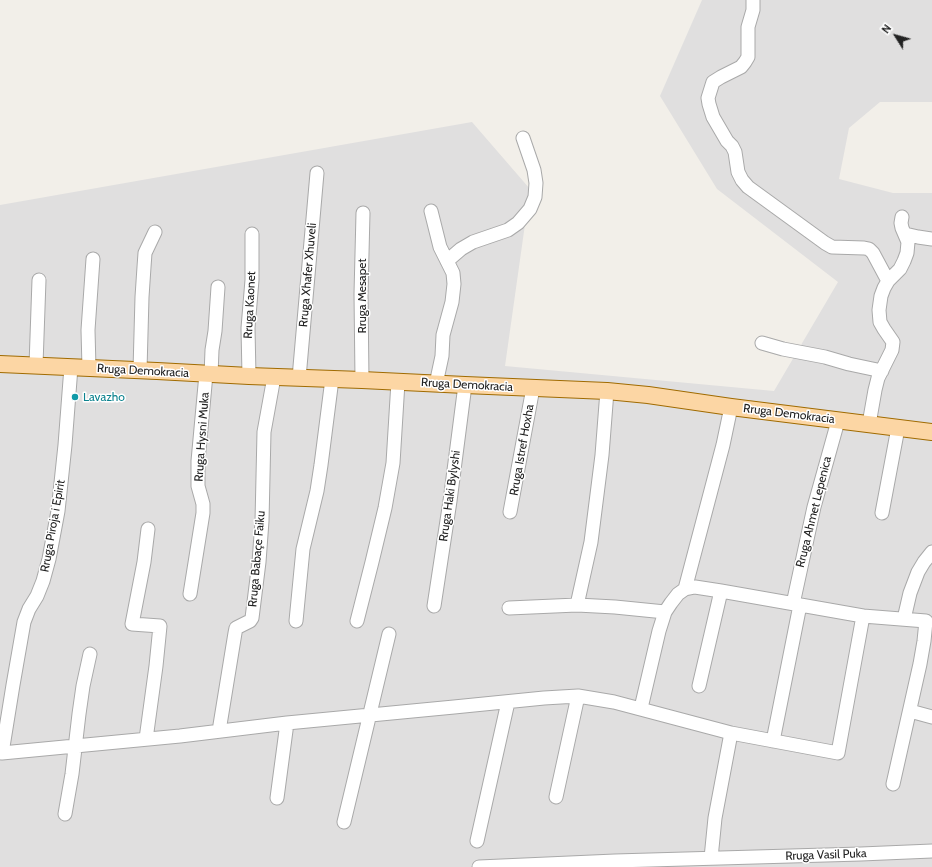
<!DOCTYPE html>
<meta charset="utf-8">
<style>
body{margin:0}
#map{position:relative;width:932px;height:867px;overflow:hidden;background:#f2efe9;font-family:Cabin,sans-serif}
canvas{display:block}
.north{position:absolute;left:876px;top:16px;width:40px;height:40px;-webkit-text-stroke:3px #fff;paint-order:stroke;rotate:307deg;font-size:11px;font-weight:700;line-height:16px;text-align:center;color:#222}
.north::after{content:'';display:block;margin:auto;width:14px;height:18px;background:#222;clip-path:polygon(50% 0,100% 100%,50% 72%,0 100%)}
</style>
<div id="map">
<canvas width="932" height="867"></canvas>
<div class="north">N</div>
</div>
<script>
const c = document.querySelector('canvas').getContext('2d');
c.lineJoin = 'round';
function fill(path, color) {
  c.fillStyle = color;
  c.fill(path, 'evenodd');
}
function toPath(rows) {
  const path = new Path2D();
  for (const r of rows) {
    path.moveTo(r[0], r[1]);
    for (let i = 2; i < r.length; i += 2) path.lineTo(r[i], r[i + 1]);
  }
  return path;
}
function trace(path, color, width, dash) {
  c.strokeStyle = color;
  c.lineWidth = width;
  c.lineCap = dash ? 'butt' : 'round';
  c.setLineDash(dash || []);
  c.stroke(path);
}
function label(font, color, halo, rows, align = 'center') {
  c.font = font + ' Cabin,sans-serif';
  c.lineWidth = 3;
  c.setLineDash([]);
  c.textBaseline = 'middle';
  c.strokeStyle = halo;
  c.fillStyle = color;
  for (const [text, x, y, turn = 0] of rows) {
    c.save();
    c.translate(x, y);
    c.rotate((+turn || 0) * Math.PI / 180);
    c.textAlign = isNaN(turn) ? turn : align;
    if (halo) c.strokeText(text, 0, 0);
    c.fillText(text, 0, 0);
    c.restore();
  }
}
fill(toPath([
 [702,0,932,0,932,102,880,102,849,128,839,179,893,193,932,193,932,867,0,867,0,205,472,122,530,189,505,366,774,391,838,282,717,189,660,96]
]), '#e0dfdf');
const minor = toPath([
 [753,0,753,10,748,27,748,57,745,62,741,67,721,77,713,82,708,98,709,104,713,117,727,141,732,146,735,152,738,172,742,180,748,187,825,243,832,247,864,248,869,249,873,253,888,281],
 [431,211,440,247,453,273,454,284,452,302,443,335,442,356,436,384],
 [905,234,918,237,932,239],
 [447,261,461,249,473,242,508,230,518,223,530,209,535,197,536,183,534,170,523,138],
 [762,343,783,349,825,357,849,364,882,371],
 [36,365,39,280],
 [71,367,65,445,58,511,49,559,43,581,37,596,29,609,24,622,13,685,2,753,180,736,287,723,454,707,544,698,578,696,614,702,731,733,838,753,863,616],
 [89,368,88,330,93,259],
 [140,370,142,297,144,267,145,253,155,232],
 [211,375,212,350,215,331,218,287],
 [249,376,248,328,252,280,252,234],
 [299,378,317,173],
 [362,380,361,294,363,213],
 [869,424,875,390,878,378,892,350,893,342,884,329,880,322,879,310,881,296,884,288,888,281,900,269,904,261,907,253,908,242,902,228,901,223,902,217],
 [510,512,533,388],
 [882,513,898,428],
 [685,589,723,445,731,407],
 [190,594,203,513,203,504,198,486,198,461,206,374],
 [793,604,814,507,838,421],
 [577,605,591,542,602,455,607,391],
 [434,606,450,501,465,385],
 [509,608,577,605,615,607,665,612],
 [904,619,910,593,918,572,924,562,932,552],
 [296,621,303,549,317,491,321,465,332,379],
 [357,621,372,562,385,508,393,463,398,382],
 [699,686,721,591],
 [641,708,659,631,665,612,671,603,678,594,685,589,695,587,721,591,863,616,926,621,924,641,920,664,893,784],
 [910,711,932,717],
 [219,731,235,633,236,628,250,621,252,618,259,562,262,521,264,432,274,377],
 [146,739,156,666,160,626,132,624,144,562,148,529],
 [773,741,800,605],
 [556,797,578,696],
 [277,798,287,723],
 [65,814,72,774,79,714,83,686,90,654],
 [344,822,389,634],
 [477,841,508,702],
 [711,858,715,818,731,733],
 [479,867,615,861,861,854,932,851]
]);
const major = toPath([
 [0,364,157,371,249,376,362,380,465,385,607,391,648,395,731,407,932,432]
]);
trace(minor, '#a9a9a9', 15);
trace(major, '#a06b00', 18);
trace(minor, '#fff', 13);
trace(major, '#fcd6a4', 16);
for (const [x, y, r, color] of [
 [75,397,4,"#0f9aa8"]
]) {
  const dot = new Path2D();
  dot.arc(x, y, r, 0, 2 * Math.PI);
  c.fillStyle = color;
  c.fill(dot);
  trace(dot, '#fff', 1.5);
}
label('12px', '#222', '#fff', [
 ["Rruga Xhafer Xhuveli",308,275,-85],
 ["Rruga Mesapet",362,296,-90],
 ["Rruga Kaonet",250,305,-87],
 ["Rruga Demokracia",143,371,3],
 ["Rruga Demokracia",467,385,3],
 ["Rruga Demokracia",789,414,7],
 ["Rruga Hysni Muka",202,437,-86],
 ["Rruga Istref Hoxha",522,450,-80],
 ["Rruga Haki Bylyshi",450,496,-82],
 ["Rruga Ahmet Lepenica",814,512,-76],
 ["Rruga Piroja i Epirit",53,526,-80],
 ["Rruga Babaçe Faiku",257,559,-85],
 ["Rruga Vasil Puka",826,855,-2]
]);
label('12px', '#0d838f', '#fff', [
 ["Lavazho",83,397]
], 'left');
</script>
